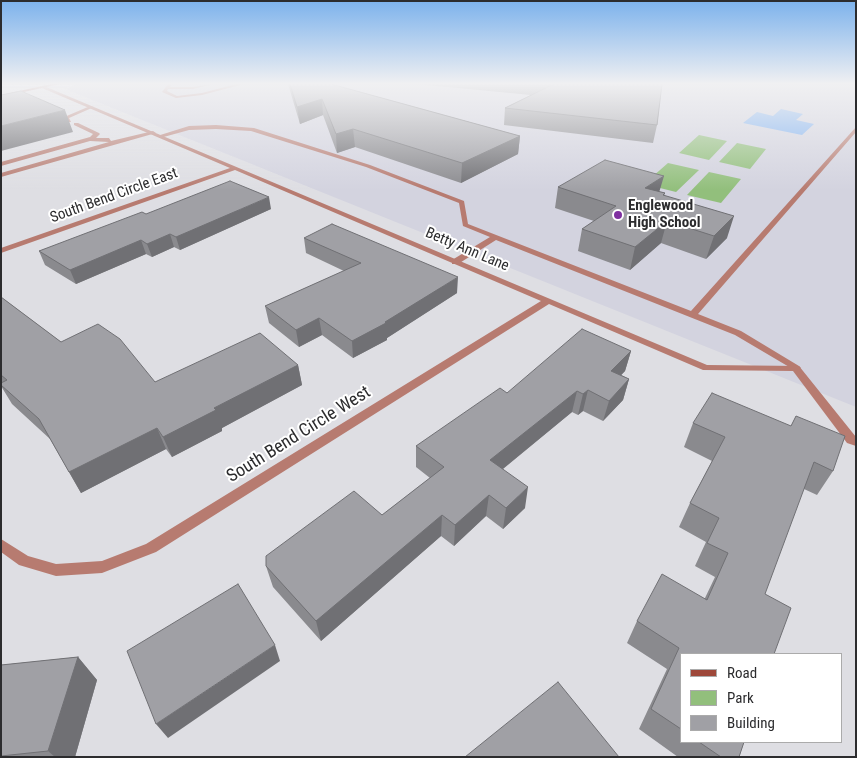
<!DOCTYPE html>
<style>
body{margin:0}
#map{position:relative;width:857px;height:758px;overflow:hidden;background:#dedee3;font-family:"Roboto Condensed",sans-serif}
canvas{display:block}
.frame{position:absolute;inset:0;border:2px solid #2c2c2e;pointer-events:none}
.legend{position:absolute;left:680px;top:653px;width:162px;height:90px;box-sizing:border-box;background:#fff;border:1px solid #ababab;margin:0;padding:6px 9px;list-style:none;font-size:15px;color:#2c2c2e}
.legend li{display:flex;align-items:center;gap:10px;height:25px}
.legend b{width:25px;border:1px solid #ababab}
</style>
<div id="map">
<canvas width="857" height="758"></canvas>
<div class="frame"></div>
<ul class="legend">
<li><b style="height:6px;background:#9e483a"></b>Road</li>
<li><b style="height:14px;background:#92bf7c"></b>Park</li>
<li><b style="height:14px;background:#a0a0a5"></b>Building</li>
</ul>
</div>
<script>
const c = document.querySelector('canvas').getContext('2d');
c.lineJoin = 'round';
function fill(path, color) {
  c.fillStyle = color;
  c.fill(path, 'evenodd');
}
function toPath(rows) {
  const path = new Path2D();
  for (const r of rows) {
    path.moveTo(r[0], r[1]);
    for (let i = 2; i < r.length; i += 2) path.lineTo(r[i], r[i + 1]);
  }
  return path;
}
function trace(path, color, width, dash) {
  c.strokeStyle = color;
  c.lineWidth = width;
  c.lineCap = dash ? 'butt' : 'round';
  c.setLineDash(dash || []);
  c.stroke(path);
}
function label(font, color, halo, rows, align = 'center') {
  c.font = font + ' "Roboto Condensed",sans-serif';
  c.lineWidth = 4;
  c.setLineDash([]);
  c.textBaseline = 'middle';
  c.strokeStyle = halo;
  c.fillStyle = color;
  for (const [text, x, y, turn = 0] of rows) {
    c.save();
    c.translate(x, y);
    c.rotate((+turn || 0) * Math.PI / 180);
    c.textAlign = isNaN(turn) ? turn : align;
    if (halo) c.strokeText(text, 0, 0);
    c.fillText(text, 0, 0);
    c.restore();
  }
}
fill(toPath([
 [77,84,856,84,856,407,65,89]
]), '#d3d3df');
fill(toPath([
 [699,135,727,141,709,160,679,153],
 [737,143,766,149,750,169,719,162],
 [668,163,699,170,676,192,644,184],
 [709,172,741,179,721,203,687,195]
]), '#92bf7c');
fill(toPath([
 [781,109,803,114,796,120,814,124,802,135,743,123,757,112,773,116]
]), '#7aaff2');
fill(toPath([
 [168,84,172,84,170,87,193,87,213,84,193,89,168,89,167,91,177,96,202,93,236,84,244,84,202,95,176,98,162,92,168,84],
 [90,106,94,107,69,118,71,122,67,122,62,118,90,106],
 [74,123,78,123,99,133,100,134,96,138,109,138,111,141,153,131,156,133,1,177,1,173,109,142,90,141,1,166,1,162,90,137,93,134,74,125,74,123],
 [216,125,254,128,370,165,464,201,468,224,691,311,856,127,856,132,698,314,741,331,799,366,801,368,796,371,735,335,496,240,458,264,452,264,452,260,490,237,463,226,459,203,366,167,251,131,216,129,189,130,160,138,157,136,189,126,216,125]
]), '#b77b70');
fill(toPath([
 [44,86,707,365,799,366,856,437,856,446,847,443,793,371,703,370,549,304,156,552,102,573,56,576,19,565,1,552,1,539,28,556,56,564,102,561,146,544,541,301,235,170,1,253,1,248,230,168,42,88,44,86]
]), '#b77b70');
fill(toPath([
 [51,84,60,84,1,97,1,95,51,84]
]), '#9e483a');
fill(toPath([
 [288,84,331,84,520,136,518,154,461,183,355,147,337,153,323,115,300,124],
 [416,84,662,84,657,125,653,143,504,125,505,108,531,95],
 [558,187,659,192,665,193,664,196,727,238,706,259,661,243,630,270,578,251,582,229,594,221,555,208],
 [271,209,180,250,174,247,152,257,146,254,76,284,45,265,39,251,146,214],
 [304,238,457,293,387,338,387,340,353,358,322,335,299,347,269,323,265,306,344,271,306,253],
 [1,297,61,342,155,382,298,365,302,385,222,428,222,431,172,457,166,449,81,493,50,439,12,404,1,386],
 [631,351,625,371,621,375,629,379,623,400,603,421,583,411,578,415,572,412,503,469,525,508,503,529,486,516,454,546,441,536,321,641,273,587,266,566,382,515,430,478,416,467,416,446,507,393],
 [796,416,833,471,817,495,804,489,681,654,681,742,744,742,739,757,678,757,639,729,667,669,627,643,637,621,705,598,715,577,695,566,706,542,679,527,690,503,712,461,684,447,693,423,791,426],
 [78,657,97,680,75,757,1,757,1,665]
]), '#8a8a8e');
fill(toPath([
 [322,99,323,115,300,124,297,107],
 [65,110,73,132,1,151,1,126],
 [353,129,355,147,337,153,336,134],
 [520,136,518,154,461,183,462,163],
 [664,176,658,196,645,188],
 [269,197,271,209,180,250,176,237],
 [734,216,727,238,706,259,714,236],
 [667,221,661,243,630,270,635,247],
 [170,234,174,247,152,257,147,244],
 [141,240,146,254,76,284,70,270],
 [458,277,457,293,387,338,387,340,353,358,352,341],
 [319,318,322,335,299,347,296,330],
 [631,351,625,371,606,391,611,371],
 [298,365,302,385,222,428,222,431,172,457,163,437,214,408],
 [629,379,623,400,603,421,609,401],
 [588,390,583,411,578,415,583,394],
 [577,391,572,412,488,481,490,460],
 [157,428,166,449,81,493,69,472],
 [528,487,525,508,503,529,506,508],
 [489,495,486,516,454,546,455,525],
 [442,515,441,536,321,641,316,621],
 [275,645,280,661,168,738,156,724],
 [78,657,97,680,75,757,55,757,48,751]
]), '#707074');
const building = toPath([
 [290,84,331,84,520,136,462,163,353,129,336,134,322,99,297,107,290,84],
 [554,84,662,84,657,125,505,108,554,84],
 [21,91,65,110,1,126,1,95,21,91],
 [605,160,664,176,645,188,665,193,663,195,734,216,714,236,667,221,635,247,582,229,616,206,558,187,605,160],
 [230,181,269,197,176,237,170,234,147,244,141,240,70,270,39,251,142,212,146,214,230,181],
 [332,224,458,277,385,322,386,323,352,341,319,318,296,330,265,306,361,263,304,238,332,224],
 [1,297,61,342,98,324,120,339,155,382,260,333,298,365,214,408,216,410,163,437,157,428,69,472,39,419,1,385,1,383,7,380,1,375,1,297],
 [582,329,631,351,611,371,629,379,609,401,588,390,583,394,577,391,490,460,528,487,506,508,489,495,455,525,442,515,316,621,266,566,266,556,354,491,382,515,444,467,416,446,500,388,507,393,582,329],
 [712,393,791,426,796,416,845,436,833,471,814,462,765,594,791,608,774,654,681,654,681,729,651,709,679,648,637,621,662,574,707,600,728,553,707,543,719,518,690,503,725,437,693,423,712,393],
 [238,584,275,645,156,724,127,651,238,584],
 [78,657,48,751,1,756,1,665,78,657],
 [558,682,619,757,465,757,558,682],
 [699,742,744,742,739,757,721,757,699,742]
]);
fill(building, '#a0a0a5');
trace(building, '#707074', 1);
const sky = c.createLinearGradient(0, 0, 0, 190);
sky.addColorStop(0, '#7cb2ec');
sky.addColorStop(0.44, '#f0f0f2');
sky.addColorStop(1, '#f0f0f200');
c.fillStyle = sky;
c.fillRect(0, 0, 857, 190);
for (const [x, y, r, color] of [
 [618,215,5,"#7f30a0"]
]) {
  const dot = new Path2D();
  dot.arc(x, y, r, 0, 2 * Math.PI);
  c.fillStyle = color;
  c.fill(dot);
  trace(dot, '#fff', 2);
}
label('15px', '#2c2c2e', '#fff', [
 ["South Bend Circle East",114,196,-20],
 ["Betty Ann Lane",467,250,23]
]);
label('bold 15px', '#2c2c2e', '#fff', [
 ["Englewood",628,206],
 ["High School",628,223]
], 'left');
label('18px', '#2c2c2e', '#fff', [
 ["South Bend Circle West",299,435,-32]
]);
</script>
